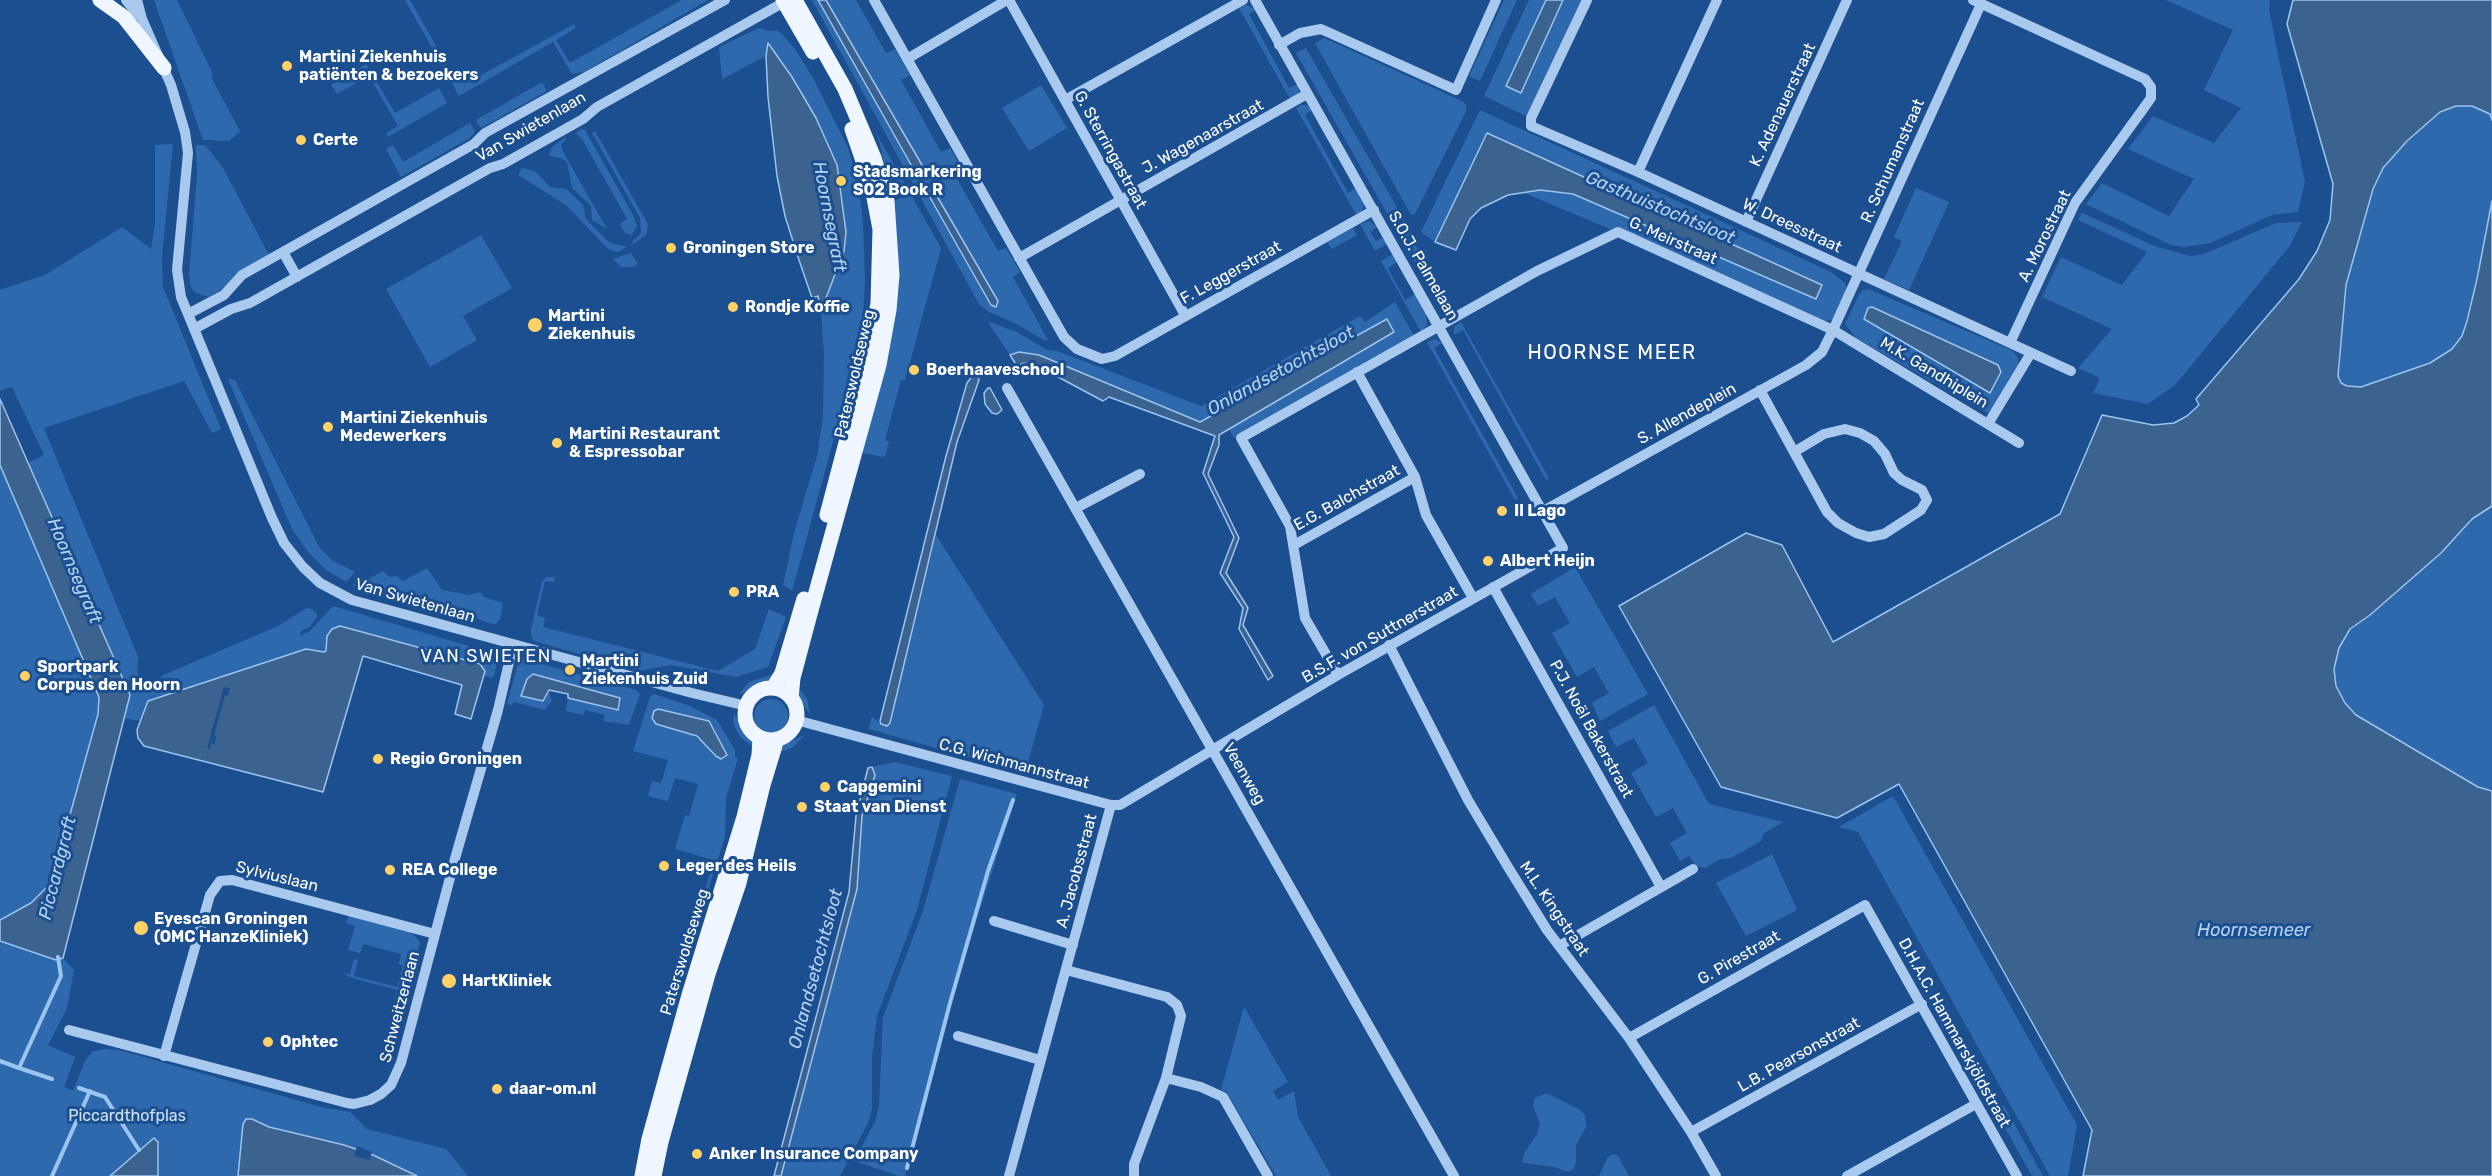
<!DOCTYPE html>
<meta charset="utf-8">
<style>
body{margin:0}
canvas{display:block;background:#1b4f8f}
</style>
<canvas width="2492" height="1176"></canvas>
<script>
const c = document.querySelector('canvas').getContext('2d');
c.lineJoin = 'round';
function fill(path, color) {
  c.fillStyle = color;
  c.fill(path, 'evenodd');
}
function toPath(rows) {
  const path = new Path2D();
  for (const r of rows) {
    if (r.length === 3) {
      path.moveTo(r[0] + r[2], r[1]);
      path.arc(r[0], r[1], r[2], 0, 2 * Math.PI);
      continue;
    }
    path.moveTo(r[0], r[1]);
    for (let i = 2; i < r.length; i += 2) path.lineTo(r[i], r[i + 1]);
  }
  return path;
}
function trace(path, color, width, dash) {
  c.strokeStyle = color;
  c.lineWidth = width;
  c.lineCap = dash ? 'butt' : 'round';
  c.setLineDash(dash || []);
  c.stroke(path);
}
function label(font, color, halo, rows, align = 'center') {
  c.font = font + ' Rubik,sans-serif';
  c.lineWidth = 6;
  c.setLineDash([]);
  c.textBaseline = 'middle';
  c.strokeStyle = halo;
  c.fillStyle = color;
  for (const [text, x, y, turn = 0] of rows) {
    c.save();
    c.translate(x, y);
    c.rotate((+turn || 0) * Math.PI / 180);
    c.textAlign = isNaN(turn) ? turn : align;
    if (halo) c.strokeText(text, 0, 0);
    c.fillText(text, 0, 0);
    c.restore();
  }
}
fill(toPath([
 [154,0,177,0,213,74,211,77,240,131,229,141,203,140],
 [405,0,410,0,453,76,466,72,472,80,574,24,576,28,556,40,570,63,682,0,708,0,584,72,572,74,553,42,459,96],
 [812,0,818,0,913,169,921,165,826,0,856,0,886,53,895,49,910,75,901,80,941,152,950,148,965,174,957,179,998,251,1006,248,1020,272,1013,277,1048,340,1044,340,1013,322,989,312,979,304],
 [1504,0,1517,0,1480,81,1469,76],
 [1529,0,1546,0,1507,86,1520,93,1563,0,1582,0,1528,117,1484,96],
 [2166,0,2270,0,2269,9,2277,50,2305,182,2298,212,2272,215,2210,243,2184,247,2171,245,2086,204,2102,183,2169,216,2194,179,2128,149,2153,116,2214,143,2241,108,2204,90,2233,30],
 [1246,5,1256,10,1249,14,1289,88,1298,84,1299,92,1290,99,1239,8],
 [759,28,769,31,777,30,782,34,795,49,813,78,848,148,858,183,863,222,865,279,863,316,856,358,792,591,783,585,794,533,817,456,823,418,824,355,821,311,844,251,846,232,837,165,816,118,792,77,768,43,766,56,722,79,719,47],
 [1324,38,1462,101,1466,105,1466,111,1415,214,1411,215,1315,43],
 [1306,48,1410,230,1414,242,1455,314,1447,319,1296,53],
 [366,64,395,113,439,88,447,103,388,137,386,133,398,126,369,76,337,94,331,84],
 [542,82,547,91,481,128,476,120],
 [1041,85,1067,128,1029,151,1002,108],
 [1301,105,1306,105,1312,110,1305,115,1348,193,1356,188,1364,205,1361,212,1357,216,1296,108],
 [2456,106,2472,106,2490,114,2492,120,2492,201,2477,279,2462,336,2452,349,2430,363,2361,387,2347,386,2341,383,2338,376,2346,285,2373,189,2383,168,2407,141,2440,112],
 [1480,110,1831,272,1845,283,1847,289,1832,320,1823,321,1615,228,1610,229,1522,192,1540,190,1573,194,1816,299,1822,285,1488,133,1435,242,1421,232],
 [470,123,475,132,470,138,401,177,386,149,393,145,403,162],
 [582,129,585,130,632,213,637,226,632,235,625,233,620,224,627,219,582,139,576,133,571,135],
 [595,131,648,224,646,235,633,244,632,242,641,233,640,218,592,133],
 [876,133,905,184,890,192,880,144],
 [566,137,566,140,561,144,562,150,607,229,592,220,591,206,572,188,567,162,561,158,549,156,552,147],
 [173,144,162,256,163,287,221,429,212,433,184,381,44,428,138,657,137,671,141,683,146,686,164,685,161,676,278,626,307,608,312,609,317,614,317,617,310,627,301,631,300,636,310,631,333,606,493,653,497,664,493,678,484,676,485,671,327,636,326,651,324,652,306,649,148,701,140,721,124,718,130,695,28,463,44,455,12,387,0,391,0,290,45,275,122,227,151,249,155,224,155,145],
 [196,145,205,145,222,166,269,255,235,275,226,288,208,297,194,292,191,287,189,275,197,176],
 [522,168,535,171,550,187,566,189,583,205,586,219,607,240,611,243,627,247,618,252,608,249,566,205,518,175],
 [1916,188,1949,202,1909,290,1884,279,1902,241,1894,237],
 [910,193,941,248,905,380,901,380,885,440,889,442,885,457,862,453,893,329,896,305,892,202],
 [2082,213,2157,247,2191,256,2204,254,2276,223,2302,222,2289,247,2175,385,2148,404,2093,393,2099,381,2098,377,2078,368,2112,329,2042,297,2061,257,2122,285,2147,252,2078,220],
 [1369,221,1377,227,1370,232,1376,241,1384,237,1387,244,1375,251,1360,224],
 [1353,228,1357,235,1332,249,1327,242],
 [481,235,512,288,463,316,477,340,430,367,386,289],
 [631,253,638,264,634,267,621,267,613,259],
 [1393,254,1397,262,1388,268,1405,300,1415,294,1426,314,1427,325,1421,332,1381,261],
 [1868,289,2011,350,2017,356,2019,366,1993,409,1987,413,1856,338,1845,324,1859,295,1863,290],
 [1864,317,1988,394,1865,320],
 [1395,302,1414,336,1234,438,1229,429,1394,333,1387,319,1200,422,1039,355,1019,352,1010,355,989,324,990,322,1017,332,1047,350,1057,351,1201,406,1360,316,1365,322],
 [1461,322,1549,478,1546,480,1463,330,1454,335,1454,327],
 [1435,339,1442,343,1434,348,1518,498,1515,500,1427,342],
 [228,379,235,380,319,547,333,561,355,572,346,582,326,570,308,552,292,529],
 [0,465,99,696,98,714,51,883,31,903,0,920],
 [2492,506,2492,791,2478,787,2356,715,2345,703,2336,686,2334,669,2339,648,2350,629,2370,615,2441,553,2472,519],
 [936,535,1044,705,1025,773,869,729,872,717,882,724,890,723],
 [1575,567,1648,694,1600,721,1592,703,1609,693,1594,667,1577,677,1552,633,1570,623,1555,597,1538,606,1531,594],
 [427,568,442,590,469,595,480,592,484,597,503,603,500,619,496,624,488,623,456,609,438,604,439,601,430,599,429,602,352,586,361,579,368,579,383,571,390,577,397,576,403,581],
 [547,577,555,577,554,582,545,581,537,615,545,618,543,627,718,671,755,649,769,609,786,617,768,667,736,677,671,665,639,671,534,641,531,636,531,629,542,581],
 [524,659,636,690,640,694,629,725,603,721,605,715,585,710,583,715,566,711,568,698,616,711,532,675,527,679,527,686,521,695,544,700,548,690,552,701,545,710,514,702,511,705,507,704,518,664],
 [770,675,776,677,749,692,739,694,749,682],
 [797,686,807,699,810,715,799,697],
 [654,694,690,706,717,720,735,750,735,758,738,758,726,798,725,837,691,943,689,943,714,860,675,849,685,815,689,816,698,784,675,778,668,801,648,796,652,781,661,783,668,760,633,751,650,697],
 [709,721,713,754,704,742,689,733],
 [771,716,17],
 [1654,705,1709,804,1783,822,1763,834,1761,841,1731,858,1721,859,1705,868,1695,865,1689,856,1680,861,1670,843,1687,833,1673,808,1656,817,1631,773,1648,763,1634,738,1616,747,1608,731],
 [734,714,742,722,758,751,740,737,733,723],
 [805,735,792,748,777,753,787,743],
 [895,762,952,776,917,910,877,1016,872,1056,872,1109,868,1123,840,1176,781,1176,848,925,859,864,862,816,875,775,872,767],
 [960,779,1017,794,950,1003,905,1176,899,1176,854,1161,875,1122,879,1107,883,1017,923,911],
 [1893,796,2077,1125,2068,1176,2050,1176,1858,832,1839,827],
 [1772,854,1797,910,1746,936,1716,883],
 [349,915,412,933,420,942,403,1012,393,1009,397,990,352,978,343,973,350,974,354,959,358,960,354,976,397,987,403,966,399,964,401,954,363,944,360,953,348,950,355,926,346,923],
 [0,940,56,960,63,958,74,970,67,1008,48,1045,75,1057,64,1087,73,1091,85,1061,93,1051,106,1049,119,1050,321,1107,350,1112,367,1129,446,1149,468,1176,0,1176],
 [1244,1007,1288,1082,1273,1091,1278,1100,1294,1091,1298,1117,1331,1176,1276,1176,1226,1091,1221,1090],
 [1546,1093,1579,1109,1585,1115,1586,1127,1576,1145,1576,1163,1573,1170,1568,1172,1554,1167,1524,1163,1522,1161,1525,1152,1537,1134,1540,1123,1533,1106,1535,1098],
 [2004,1105,2043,1176,2032,1176,1995,1110],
 [1613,1154,1618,1156,1629,1176,1599,1176,1608,1157]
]), '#2e69ad');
const water = toPath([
 [818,0,826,0,922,165,920,170,914,170,818,0],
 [1546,0,1563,0,1521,93,1506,86,1546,0],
 [2293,0,2492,0,2492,120,2490,114,2472,106,2456,106,2440,112,2407,141,2383,168,2373,189,2346,285,2338,376,2341,383,2347,386,2361,387,2430,363,2452,349,2462,336,2467,321,2477,279,2492,201,2492,506,2472,519,2441,553,2370,615,2350,629,2339,648,2334,669,2336,686,2345,703,2356,715,2478,787,2492,791,2492,1176,2083,1176,2092,1130,1899,784,1837,818,1721,787,1619,606,1746,533,1782,545,1833,642,2060,514,2102,415,2153,425,2174,423,2187,416,2199,405,2196,399,2299,279,2317,251,2330,220,2333,184,2287,24,2293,0],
 [768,43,792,77,816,118,837,165,846,232,844,251,821,311,818,296,812,298,798,257,785,216,777,176,768,97,766,56,768,43],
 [1487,133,1822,285,1816,299,1573,194,1540,190,1508,195,1481,208,1470,219,1456,250,1435,242,1487,133],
 [931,190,934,191,998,301,996,307,991,305,928,194,931,190],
 [1872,307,1998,365,2001,372,1990,393,1864,319,1868,308,1872,307],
 [1387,319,1394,332,1219,435,1219,445,1208,474,1239,538,1226,573,1248,608,1243,625,1273,676,1268,680,1239,629,1243,608,1220,573,1234,537,1203,473,1215,436,1109,397,1103,401,1047,371,1024,363,1017,366,1010,355,1019,352,1039,355,1200,422,1387,319],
 [973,375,977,375,979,380,957,442,890,723,887,726,881,724,880,721,946,456,967,383,973,375],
 [988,388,990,388,1002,410,997,414,992,413,985,404,984,393,988,388],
 [0,399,130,695,63,958,56,960,0,941,0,920,31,903,51,883,98,714,99,697,0,465,0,399],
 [340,626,480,664,485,671,471,719,455,714,462,685,363,656,323,792,144,746,138,738,137,730,148,701,306,649,324,652,326,651,327,636,332,629,340,626],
 [533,674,620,698,618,710,568,698,568,694,549,690,543,701,521,696,527,679,533,674],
 [658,709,709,721,727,755,721,759,716,756,697,736,656,724,652,718,654,711,658,709],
 [872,767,875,775,862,816,857,889,781,1176,774,1176,849,892,856,816,868,768,872,767],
 [246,1119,252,1119,269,1127,344,1145,373,1155,417,1176,238,1176,243,1124,246,1119],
 [154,1138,158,1142,158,1176,110,1176,154,1138]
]);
fill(water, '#3c6290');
trace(water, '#9cc4f0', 1.5);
fill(toPath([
 [224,687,230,688,228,696,225,695,214,735,216,736,215,744,211,743,210,749,207,748],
 [357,1146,372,1152,369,1160,354,1156]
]), '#1b4f8f');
trace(toPath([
 [0,1061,19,1068],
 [52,1079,19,1068,61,976,58,957],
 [79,1088,105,1097,139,1150],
 [907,1168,950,1003,988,871,1013,800],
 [52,1176,90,1091]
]), '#9cc4f0', 4);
trace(toPath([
 [126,0,139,16],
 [137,0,142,19,171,85,185,132,188,153,177,270,181,297,272,518,284,543,303,567,320,583,352,600,692,693,747,706],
 [874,0,1064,337,1077,349,1102,359,1115,356,1374,210],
 [1009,0,1185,315],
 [1587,0,1531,118,1531,126,1638,172,2071,371],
 [1973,0,2145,79,2151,87,2151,98,2075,203,2010,343],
 [1279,45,1300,33,1321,29,1456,90,1496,0],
 [907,59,1007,0],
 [1065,100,1243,0],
 [1638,172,1717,0],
 [1746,222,1847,0],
 [283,252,297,277],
 [1019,258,1307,94],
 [188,314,224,295,242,275,474,144,485,133,725,0],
 [194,329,231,309,250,303,490,168,503,164,583,119,597,107,788,0],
 [1357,372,1415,477,1426,515,1473,598],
 [1007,388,1454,1176],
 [1760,390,1794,452,1827,512,1838,523,1856,533,1869,537,1884,534,1921,510,1927,500,1922,490,1902,480,1894,473,1885,454,1874,441,1860,433,1845,429,1824,434,1794,452],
 [1988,424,2031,353],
 [1076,508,1140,474],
 [1543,511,1806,365,1822,352,1833,330,1981,4],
 [1294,545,1415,477],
 [1493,587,1661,887],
 [1389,645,1468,800,1508,867,1547,930,1629,1038,1691,1132,1716,1176],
 [1338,675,1305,618,1290,526,1241,438,1537,271,1618,232,1833,330,2019,443],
 [796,720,1111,805,1120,805,1338,675,1563,548,1255,0],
 [994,921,1073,945],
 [1559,946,1693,869],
 [1066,970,1167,997,1177,1005,1181,1016,1166,1078,1134,1164,1134,1176],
 [69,1030,347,1103,354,1104,370,1100,381,1094,391,1085,401,1063,456,855,498,710,513,645],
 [958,1036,1040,1060],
 [1629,1038,1865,905,2017,1176],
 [164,1056,210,895,220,881,232,880,435,934],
 [1166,1078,1201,1087,1223,1097,1268,1176],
 [1691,1132,1922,1004],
 [1009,1176,1111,805],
 [1847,1176,1976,1104]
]), '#a9c9ee', 10);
trace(toPath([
 [100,0,124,17,164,68],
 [783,0,813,52],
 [827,515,868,359,878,303,880,229,872,187,852,129],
 [773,688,782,673,804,599],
 [771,714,26],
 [791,698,793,678,810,614,879,365,889,310,892,275,887,201,874,158,845,89,795,0],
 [642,1176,649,1139,689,995,744,817,759,755,760,738],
 [654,1176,661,1142,708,974,739,883,763,785,777,739]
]), '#f0f6ff', 15);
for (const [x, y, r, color] of [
 [287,66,6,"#ffd166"],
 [301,140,6,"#ffd166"],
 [841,181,6,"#ffd166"],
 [671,248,6,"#ffd166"],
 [733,307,6,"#ffd166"],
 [535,325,8,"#ffd166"],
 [914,370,6,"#ffd166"],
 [328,427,6,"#ffd166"],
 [557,443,6,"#ffd166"],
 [1502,511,6,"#ffd166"],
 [1488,561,6,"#ffd166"],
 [734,592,6,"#ffd166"],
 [570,670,6,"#ffd166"],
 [25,676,6,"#ffd166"],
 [378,759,6,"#ffd166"],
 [825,787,6,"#ffd166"],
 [802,807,6,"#ffd166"],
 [664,866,6,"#ffd166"],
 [390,870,6,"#ffd166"],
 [141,928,8,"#ffd166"],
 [449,981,8,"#ffd166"],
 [268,1042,6,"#ffd166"],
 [497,1089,6,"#ffd166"],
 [697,1154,6,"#ffd166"]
]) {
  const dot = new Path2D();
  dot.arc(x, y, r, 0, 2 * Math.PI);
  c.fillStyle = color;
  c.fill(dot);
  trace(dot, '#1b4f8f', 2);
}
label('bold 16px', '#fff', '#1b4f8f', [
 ["Martini Ziekenhuis",299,57],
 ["patiënten & bezoekers",299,75],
 ["Certe",313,140],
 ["Stadsmarkering",853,172],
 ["S02 Book R",853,190],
 ["Groningen Store",683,248],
 ["Rondje Koffie",745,307],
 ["Martini",548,316],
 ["Ziekenhuis",548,334],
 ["Boerhaaveschool",926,370],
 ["Martini Ziekenhuis",340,418],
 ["Medewerkers",340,436],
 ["Martini Restaurant",569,434],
 ["& Espressobar",569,452],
 ["Il Lago",1514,511],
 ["Albert Heijn",1500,561],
 ["PRA",746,592],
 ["Martini",582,661],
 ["Ziekenhuis Zuid",582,679],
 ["Sportpark",37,667],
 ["Corpus den Hoorn",37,685],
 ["Regio Groningen",390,759],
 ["Capgemini",837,787],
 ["Staat van Dienst",814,807],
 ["Leger des Heils",676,866],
 ["REA College",402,870],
 ["Eyescan Groningen",154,919],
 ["(OMC HanzeKliniek)",154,937],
 ["HartKliniek",462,981],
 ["Ophtec",280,1042],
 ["daar-om.nl",509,1089],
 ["Anker Insurance Company",709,1154]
], 'left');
label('16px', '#fff', '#1b4f8f', [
 ["K. Adenauerstraat",1783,105,-65],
 ["Van Swietenlaan",531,127,-30],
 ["J. Wagenaarstraat",1203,137,-29],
 ["G. Sterringastraat",1110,150,61],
 ["R. Schumanstraat",1893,161,-66],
 ["W. Dreesstraat",1792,226,25],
 ["A. Morostraat",2045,236,-64],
 ["G. Meirstraat",1673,241,24],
 ["S.O.J. Palmelaan",1423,266,60],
 ["F. Leggerstraat",1231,273,-29],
 ["M.K. Gandhiplein",1934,373,31],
 ["Paterswoldseweg",855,374,-77],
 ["S. Allendeplein",1687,414,-29],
 ["E.G. Balchstraat",1347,498,-29],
 ["Van Swietenlaan",415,601,16],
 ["B.S.F. von Suttnerstraat",1380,635,-30],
 ["P.J. Noël Bakerstraat",1591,729,61],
 ["C.G. Wichmannstraat",1014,764,15],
 ["Veenweg",1244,774,60],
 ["A. Jacobsstraat",1077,871,-75],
 ["Sylviuslaan",277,877,14],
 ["M.L. Kingstraat",1554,909,56],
 ["Paterswoldseweg",685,952,-73],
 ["G. Pirestraat",1739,958,-30],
 ["Schweitzerlaan",400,1007,-75],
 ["D.H.A.C. Hammarskjöldstraat",1954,1033,61],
 ["L.B. Pearsonstraat",1799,1055,-29]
]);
label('16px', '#cfe3fa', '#1b4f8f', [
 ["Piccardthofplas",127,1116]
]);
label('italic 18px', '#b5d3f5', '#1b4f8f', [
 ["Gasthuistochtsloot",1660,208,23],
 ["Hoornsegraft",829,217,79],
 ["Onlandsetochtsloot",1281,371,-29],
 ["Hoornsegraft",74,571,67],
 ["Piccardgraft",58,868,-76],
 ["Hoornsemeer",2254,931],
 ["Onlandsetochtsloot",816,969,-75]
]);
c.letterSpacing = '1.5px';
label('18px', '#fff', '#1b4f8f', [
 ["VAN SWIETEN",486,657]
]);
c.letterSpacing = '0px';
c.letterSpacing = '1.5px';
label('20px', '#fff', '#1b4f8f', [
 ["HOORNSE MEER",1612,353]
]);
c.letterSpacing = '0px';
</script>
